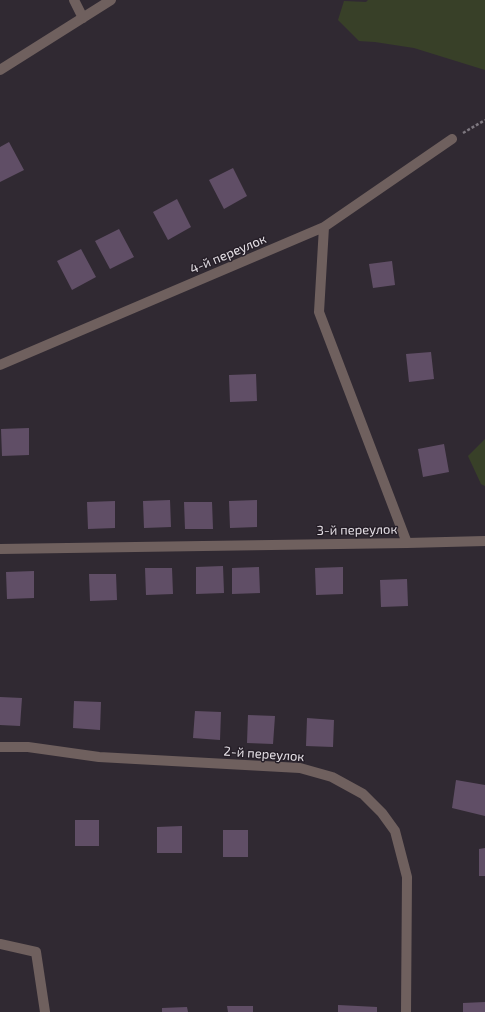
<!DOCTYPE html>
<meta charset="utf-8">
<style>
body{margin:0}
canvas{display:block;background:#302932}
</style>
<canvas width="485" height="1012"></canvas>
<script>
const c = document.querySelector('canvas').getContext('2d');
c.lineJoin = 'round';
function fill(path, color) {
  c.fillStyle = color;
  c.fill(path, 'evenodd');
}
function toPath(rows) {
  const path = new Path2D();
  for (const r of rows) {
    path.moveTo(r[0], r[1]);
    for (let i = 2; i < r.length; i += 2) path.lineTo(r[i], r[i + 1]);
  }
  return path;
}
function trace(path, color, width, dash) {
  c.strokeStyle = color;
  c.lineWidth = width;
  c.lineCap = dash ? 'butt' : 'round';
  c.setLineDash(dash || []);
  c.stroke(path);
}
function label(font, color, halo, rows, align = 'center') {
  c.font = font + ' "Exo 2",sans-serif';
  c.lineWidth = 3;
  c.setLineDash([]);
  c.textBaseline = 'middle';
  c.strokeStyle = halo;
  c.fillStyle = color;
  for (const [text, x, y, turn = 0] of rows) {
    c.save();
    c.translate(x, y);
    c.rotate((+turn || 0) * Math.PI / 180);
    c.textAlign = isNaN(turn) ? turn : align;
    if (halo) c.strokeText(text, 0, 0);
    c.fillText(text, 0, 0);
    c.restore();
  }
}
fill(toPath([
 [368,0,485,0,485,70,414,48,375,42,359,41,338,20,344,1,366,2],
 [485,439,485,486,481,484,468,456]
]), '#384028');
fill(toPath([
 [9,142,24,170,0,182,0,147],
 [233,168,247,196,224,209,209,180],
 [177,199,191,227,168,240,153,212],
 [119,229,134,257,110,269,95,241],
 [81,249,96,277,72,290,57,261],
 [392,261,395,285,373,288,369,264],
 [431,352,434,379,409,382,406,354],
 [256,374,257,401,230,402,229,375],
 [29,428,29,455,2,456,1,429],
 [444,444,449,472,423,477,418,449],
 [170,500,171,527,144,528,143,501],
 [257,500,257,527,230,528,229,501],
 [115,501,115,528,88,529,87,502],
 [184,502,212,502,213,529,185,529],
 [223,566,224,593,196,594,196,567],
 [259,567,260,593,232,594,232,568],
 [343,567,343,594,316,595,315,568],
 [145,568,172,568,173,594,146,595],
 [34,571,34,598,7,599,6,572],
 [89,574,116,574,117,600,90,601],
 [407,579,408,606,381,607,380,580],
 [0,697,22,698,20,726,0,725],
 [74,701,101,702,100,730,73,728],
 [195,711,221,712,220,740,193,738],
 [248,715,275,716,273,744,247,743],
 [307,718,334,720,333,747,306,746],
 [456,780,485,785,485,816,452,808],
 [75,820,99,820,99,846,75,846],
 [182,826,182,853,157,853,157,827],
 [223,830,248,830,248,857,223,857],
 [485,848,485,876,479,876,479,849],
 [485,1002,485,1012,463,1012,463,1003],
 [338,1005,377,1007,377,1012,338,1012],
 [227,1006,253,1006,253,1012,228,1012],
 [187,1007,188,1012,162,1012,162,1008]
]), '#604e66');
trace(toPath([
 [463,133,485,120]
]), '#7d777f', 2.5, [3, 2]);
trace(toPath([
 [74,0,83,18],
 [0,70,111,0],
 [0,365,324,227,452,139],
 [407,543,485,541],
 [0,549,407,543,319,312,324,227],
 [0,747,28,747,99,757,300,768,332,777,363,794,382,813,395,831,407,877,406,1012],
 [0,944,36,952,45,1012]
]), '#6f605e', 10);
label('13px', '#e4dfe5', '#261f28', [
 ["4-й переулок",228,254,-23],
 ["3-й переулок",357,530,-1],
 ["2-й переулок",264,754,4]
]);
</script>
